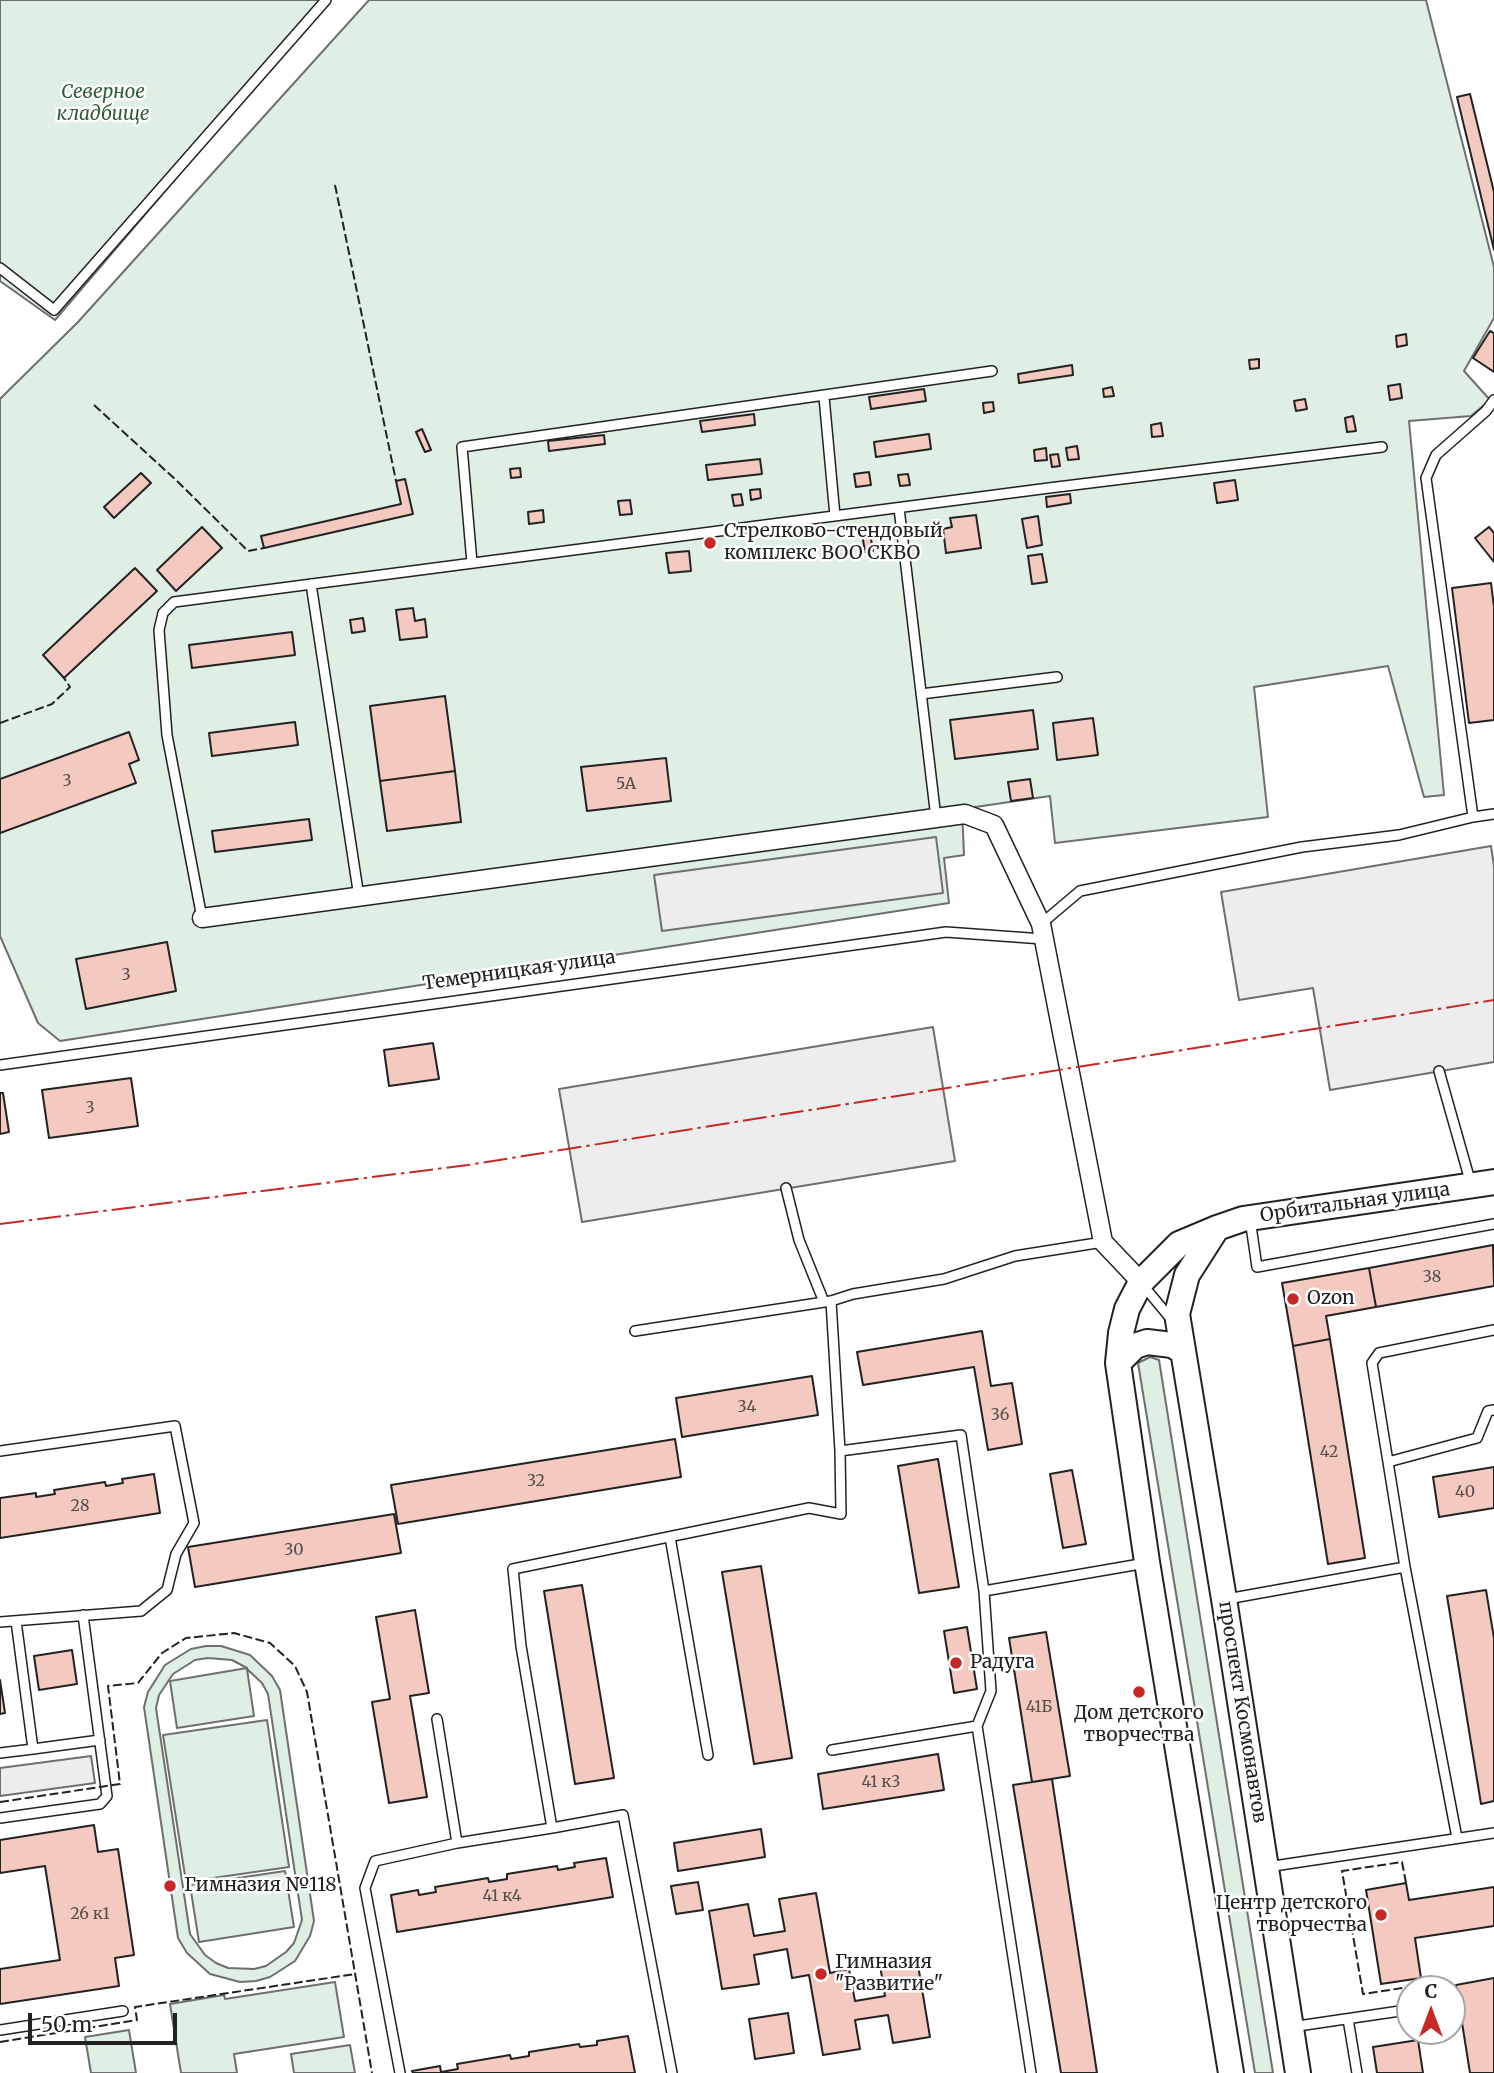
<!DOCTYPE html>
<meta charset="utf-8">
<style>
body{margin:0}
#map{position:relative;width:1494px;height:2073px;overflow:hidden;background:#fff;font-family:Merriweather,serif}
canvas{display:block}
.north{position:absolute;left:1396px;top:1975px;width:70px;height:70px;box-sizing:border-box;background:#fff;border:2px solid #a7a7a7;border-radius:50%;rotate:0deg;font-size:19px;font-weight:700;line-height:28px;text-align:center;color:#222}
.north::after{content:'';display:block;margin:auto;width:24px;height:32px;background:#c62828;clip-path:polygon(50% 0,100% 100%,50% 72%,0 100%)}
.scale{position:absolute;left:28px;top:2013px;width:149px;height:32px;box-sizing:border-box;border:4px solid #222;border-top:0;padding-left:9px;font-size:21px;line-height:24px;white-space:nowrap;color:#222;-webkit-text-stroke:5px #fff;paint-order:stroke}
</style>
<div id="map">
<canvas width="1494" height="2073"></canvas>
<div class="north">С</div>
<div class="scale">50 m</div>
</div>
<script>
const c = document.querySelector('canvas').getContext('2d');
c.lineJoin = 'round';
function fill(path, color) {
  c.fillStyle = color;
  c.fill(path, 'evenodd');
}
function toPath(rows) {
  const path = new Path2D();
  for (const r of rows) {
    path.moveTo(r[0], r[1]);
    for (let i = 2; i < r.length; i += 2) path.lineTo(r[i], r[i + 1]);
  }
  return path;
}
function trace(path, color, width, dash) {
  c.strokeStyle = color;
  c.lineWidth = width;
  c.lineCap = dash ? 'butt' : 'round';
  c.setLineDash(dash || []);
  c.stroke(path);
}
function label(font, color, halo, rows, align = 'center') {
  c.font = font + ' Merriweather,serif';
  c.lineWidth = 5;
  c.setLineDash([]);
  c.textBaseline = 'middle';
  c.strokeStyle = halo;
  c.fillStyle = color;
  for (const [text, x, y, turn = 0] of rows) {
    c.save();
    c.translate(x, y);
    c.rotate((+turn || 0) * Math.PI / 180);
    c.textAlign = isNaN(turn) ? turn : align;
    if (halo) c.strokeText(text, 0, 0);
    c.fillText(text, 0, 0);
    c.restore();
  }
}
const green = toPath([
 [0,0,328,0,55,320,0,281,0,0],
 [369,0,1426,0,1494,267,1494,318,1464,371,1490,400,1471,416,1409,421,1444,795,1424,797,1388,666,1254,687,1268,817,1055,843,1050,796,962,809,964,855,944,858,949,903,60,1041,38,1023,0,936,0,399,78,322,369,0],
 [1150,1357,1159,1360,1273,2073,1255,2073,1138,1363,1150,1357],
 [206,1646,221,1646,250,1655,272,1676,280,1690,314,1921,310,1936,295,1961,270,1977,256,1981,240,1982,210,1974,187,1953,178,1938,144,1707,148,1692,165,1665,191,1649,206,1646],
 [208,1658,232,1660,247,1668,170,1681,177,1728,254,1716,247,1669,262,1683,268,1694,302,1920,294,1943,286,1952,266,1966,254,1969,228,1968,216,1963,205,1955,190,1934,156,1708,159,1695,173,1674,195,1660,208,1658],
 [267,1720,289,1867,186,1882,163,1735,267,1720],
 [285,1871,294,1927,199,1942,190,1885,285,1871],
 [335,1982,344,2037,234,2054,237,2073,181,2073,170,2004,224,1995,225,1999,335,1982],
 [129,2030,136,2073,91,2073,85,2037,129,2030],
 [350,2045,355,2073,294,2073,291,2054,350,2045]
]);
fill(green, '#e0efe3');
trace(green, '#6f6f6f', 2);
const parking = toPath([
 [936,837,943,893,662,931,654,875,936,837],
 [1491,846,1494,866,1494,1062,1330,1090,1313,988,1239,1000,1221,892,1491,846],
 [933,1027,955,1161,582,1222,559,1089,933,1027],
 [91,1756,95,1783,0,1796,0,1768,91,1756]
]);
fill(parking, '#ededed');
trace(parking, '#6f6f6f', 2);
const building = toPath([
 [1470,94,1494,192,1494,250,1457,97,1470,94],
 [1490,331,1494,333,1494,372,1473,358,1490,331],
 [1406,334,1407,345,1397,347,1396,336,1406,334],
 [1259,359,1259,368,1250,369,1249,360,1259,359],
 [1072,365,1073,375,1019,383,1018,374,1072,365],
 [1400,384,1402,398,1390,400,1388,386,1400,384],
 [1112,387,1114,396,1104,397,1103,389,1112,387],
 [924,389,926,401,871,409,869,397,924,389],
 [1305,399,1307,409,1296,411,1294,401,1305,399],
 [993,402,994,411,984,413,983,403,993,402],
 [754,414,755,425,702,432,700,421,754,414],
 [1353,416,1356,431,1347,432,1345,418,1353,416],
 [1161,423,1163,436,1152,437,1151,425,1161,423],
 [422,429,431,450,425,452,416,432,422,429],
 [929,434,931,449,876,457,874,442,929,434],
 [604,435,605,444,549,451,548,441,604,435],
 [1077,446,1079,459,1068,460,1066,448,1077,446],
 [1046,448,1047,460,1035,461,1034,450,1046,448],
 [1058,454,1060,466,1052,467,1050,455,1058,454],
 [760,459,762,474,708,480,706,465,760,459],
 [520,468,521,477,511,478,510,469,520,468],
 [869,472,871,485,856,487,854,474,869,472],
 [141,473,151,483,114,518,104,507,141,473],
 [908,474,910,485,900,486,898,475,908,474],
 [405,479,413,514,264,548,261,536,401,504,396,481,405,479],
 [1235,480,1238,500,1217,503,1214,483,1235,480],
 [760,489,761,498,751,500,750,490,760,489],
 [741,494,743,505,734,506,732,495,741,494],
 [1070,494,1071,503,1047,507,1046,497,1070,494],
 [630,500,632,514,620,515,618,501,630,500],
 [543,510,544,522,529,524,528,512,543,510],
 [976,515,981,548,946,553,943,529,952,527,950,518,976,515],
 [1038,516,1042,545,1027,548,1022,519,1038,516],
 [202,527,222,548,176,591,157,570,202,527],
 [1489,527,1494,533,1494,562,1475,538,1489,527],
 [870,533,873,551,865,552,862,534,870,533],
 [689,551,691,571,669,573,666,553,689,551],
 [1042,554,1047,582,1032,584,1028,556,1042,554],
 [135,568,157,591,64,678,43,655,135,568],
 [1491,583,1494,607,1494,720,1469,723,1452,588,1491,583],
 [413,608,415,621,425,619,427,637,400,640,396,610,413,608],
 [363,618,365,631,352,633,350,620,363,618],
 [292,632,295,655,192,668,189,645,292,632],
 [445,696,455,771,380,781,370,706,445,696],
 [1033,710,1038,749,955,759,950,720,1033,710],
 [1093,718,1098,755,1057,760,1053,723,1093,718],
 [295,722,298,745,212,756,209,733,295,722],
 [129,732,139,760,129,764,136,783,0,833,0,779,129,732],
 [666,758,671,801,587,811,581,767,666,758],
 [455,771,461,822,387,831,380,781,455,771],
 [1030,779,1033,798,1011,801,1008,782,1030,779],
 [309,819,312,840,215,852,212,831,309,819],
 [167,942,176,991,86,1009,76,959,167,942],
 [433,1043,439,1079,389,1086,384,1050,433,1043],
 [131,1078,138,1126,49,1138,42,1090,131,1078],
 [0,1093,3,1093,9,1132,0,1134,0,1093],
 [1493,1245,1494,1286,1376,1307,1369,1268,1493,1245],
 [1369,1268,1376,1307,1326,1316,1330,1339,1293,1346,1282,1283,1369,1268],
 [982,1331,991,1386,1012,1383,1022,1444,988,1450,974,1367,863,1385,857,1352,982,1331],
 [1330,1339,1365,1558,1328,1564,1293,1346,1330,1339],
 [812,1376,818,1415,682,1437,676,1398,812,1376],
 [675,1439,681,1477,398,1524,391,1485,675,1439],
 [938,1459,959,1587,919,1593,898,1466,938,1459],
 [1494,1467,1494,1508,1439,1517,1433,1477,1494,1467],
 [1072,1470,1086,1544,1063,1548,1050,1474,1072,1470],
 [154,1474,160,1513,0,1538,0,1498,36,1493,36,1497,55,1494,54,1490,105,1482,106,1486,123,1483,122,1479,154,1474],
 [394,1514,401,1553,195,1587,188,1547,394,1514],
 [761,1566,792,1758,754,1764,722,1572,761,1566],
 [582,1585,614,1778,575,1784,544,1591,582,1585],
 [1486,1590,1494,1638,1494,1801,1481,1804,1447,1596,1486,1590],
 [415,1610,429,1693,410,1696,427,1797,389,1803,372,1702,390,1699,376,1617,415,1610],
 [967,1627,977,1689,954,1693,944,1631,967,1627],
 [1046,1632,1070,1776,1032,1782,1009,1638,1046,1632],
 [72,1650,77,1684,39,1690,34,1656,72,1650],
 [0,1680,5,1713,0,1714,0,1680],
 [938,1754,944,1790,823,1809,818,1774,938,1754],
 [1052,1779,1097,2073,1061,2073,1013,1785,1052,1779],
 [94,1825,98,1852,118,1849,134,1955,115,1958,119,1986,0,2004,0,1969,60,1960,45,1866,0,1873,0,1840,94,1825],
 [761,1829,765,1857,678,1871,674,1843,761,1829],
 [606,1858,613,1897,397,1932,391,1895,418,1890,419,1895,436,1892,435,1887,488,1878,489,1882,507,1879,507,1874,557,1866,558,1870,575,1867,574,1863,606,1858],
 [698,1882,703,1910,676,1914,671,1886,698,1882],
 [1406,1883,1409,1900,1494,1887,1494,1926,1415,1938,1421,1978,1381,1984,1366,1890,1406,1883],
 [816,1893,830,1973,849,1969,855,2001,885,1996,880,1965,917,1959,930,2037,893,2043,888,2015,855,2020,860,2049,823,2055,809,1975,792,1978,787,1949,754,1955,759,1984,722,1989,709,1911,748,1904,754,1936,785,1931,779,1899,816,1893],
 [1494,1978,1494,2073,1470,2073,1456,1985,1494,1978],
 [788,2013,794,2053,755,2059,749,2019,788,2013],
 [628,2036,635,2073,413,2073,412,2071,440,2066,441,2072,458,2069,457,2064,510,2055,511,2059,529,2056,529,2052,579,2044,580,2047,597,2045,597,2041,628,2036],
 [1418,2040,1423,2073,1377,2073,1373,2047,1418,2040]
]);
fill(building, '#f3c9c0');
trace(building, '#222', 2);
const service = toPath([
 [0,268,54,310,326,0],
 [824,397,835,516],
 [899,508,936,818],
 [472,563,462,447,992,371],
 [311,584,359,897],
 [921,694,1057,677],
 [1473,817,1426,478,1436,455,1486,411,1494,400],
 [202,918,167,735,159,630,163,613,174,602,1049,488,1382,447],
 [1041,924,1080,891,1302,847,1399,835,1473,817,1494,814],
 [0,1065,946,932,1043,939],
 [1439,1071,1471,1184],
 [786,1188,799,1240,824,1302],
 [1250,1219,1257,1267,1494,1224],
 [1142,1284,1171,1319],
 [831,1301,840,1451,961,1435,984,1591],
 [635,1331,831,1301,853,1294,944,1279,1015,1256,1103,1242],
 [0,1451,175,1426,194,1523,176,1554,167,1590,141,1611,0,1622],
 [1388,1462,1477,1438,1488,1411,1494,1410],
 [670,1537,708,1755],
 [1405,1567,1372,1363,1379,1353,1494,1330],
 [1227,1599,1405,1567,1457,1838],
 [437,1719,457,1843],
 [33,1749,100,1740],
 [832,1750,977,1726],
 [0,1753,33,1749,16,1621],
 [0,1818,100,1804,107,1796,83,1615],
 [1267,1867,1494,1833],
 [1348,2019,1357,2073],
 [1291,2027,1400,2011],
 [0,2030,123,2011],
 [400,2073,365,1888,375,1861,457,1843,552,1828],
 [672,2073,623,1815,552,1828,521,1646,513,1569,809,1508,841,1514,840,1451],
 [1031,2073,977,1726,991,1691,984,1591,1146,1563]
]);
const minor = toPath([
 [202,918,965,814,994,825,1041,924,1103,1242,1141,1282]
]);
const secondary = toPath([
 [1217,1228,1187,1275,1177,1314,1224,1599,1298,2073],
 [1118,1363,1135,1346,1147,1342,1172,1345,1182,1351],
 [1231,2073,1147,1562,1118,1363,1121,1333,1127,1309,1141,1282,1179,1244,1217,1228,1243,1219,1494,1182]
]);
trace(service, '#222', 12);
trace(minor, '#222', 21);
trace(secondary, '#222', 28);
trace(service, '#fff', 9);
trace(minor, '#fff', 18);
trace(secondary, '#fff', 24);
trace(toPath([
 [335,185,396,481],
 [94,405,177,481,248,551,264,548],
 [0,723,52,704,70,687,64,678],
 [0,1802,120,1784,108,1686,138,1683,162,1653,186,1638,234,1633,270,1643,295,1666,307,1692,372,2073],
 [1406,1883,1402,1862,1342,1871,1363,1994,1422,1985,1421,1978],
 [0,2042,137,2020,135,2007,355,1974]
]), '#222', 2, [9, 3.5]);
trace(toPath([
 [0,1224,468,1165,1494,1000]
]), '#c62828', 2, [24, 5, 3.5, 5]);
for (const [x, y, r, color] of [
 [710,543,7,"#c62828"],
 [1293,1299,7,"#c62828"],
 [956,1663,7,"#c62828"],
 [1139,1692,7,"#c62828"],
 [170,1886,7,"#c62828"],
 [1381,1915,7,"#c62828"],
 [821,1974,7,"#c62828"]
]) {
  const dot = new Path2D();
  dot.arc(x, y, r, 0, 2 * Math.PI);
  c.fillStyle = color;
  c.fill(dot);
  trace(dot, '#fff', 2.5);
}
label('16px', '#564c4a', null, [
 ["3",67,781],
 ["5А",626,784],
 ["3",126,975],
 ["3",90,1108],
 ["38",1432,1277],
 ["34",747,1407],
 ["36",1000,1415],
 ["42",1329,1452],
 ["32",536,1481],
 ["40",1465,1492],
 ["28",80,1506],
 ["30",294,1550],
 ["41Б",1039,1707],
 ["41 к3",881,1782],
 ["41 к4",502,1896],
 ["26 к1",90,1914]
]);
label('italic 19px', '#2f5e38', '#fff', [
 ["Северное",103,93],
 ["кладбище",103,115]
]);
label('19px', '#222', '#fff', [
 ["Стрелково-стендовый",724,532],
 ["комплекс ВОО СКВО",724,554],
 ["Ozon",1307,1299],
 ["Радуга",970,1663],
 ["Дом детского",1139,1714,"center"],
 ["творчества",1139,1736,"center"],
 ["Гимназия №118",184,1886],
 ["Центр детского",1367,1904,"right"],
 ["творчества",1367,1926,"right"],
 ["Гимназия",835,1963],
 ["\"Развитие\"",835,1985]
], 'left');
label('19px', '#222', '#fff', [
 ["Темерницкая улица",519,971,-8],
 ["Орбитальная улица",1355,1203,-8],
 ["проспект Космонавтов",1242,1712,81]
]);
</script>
